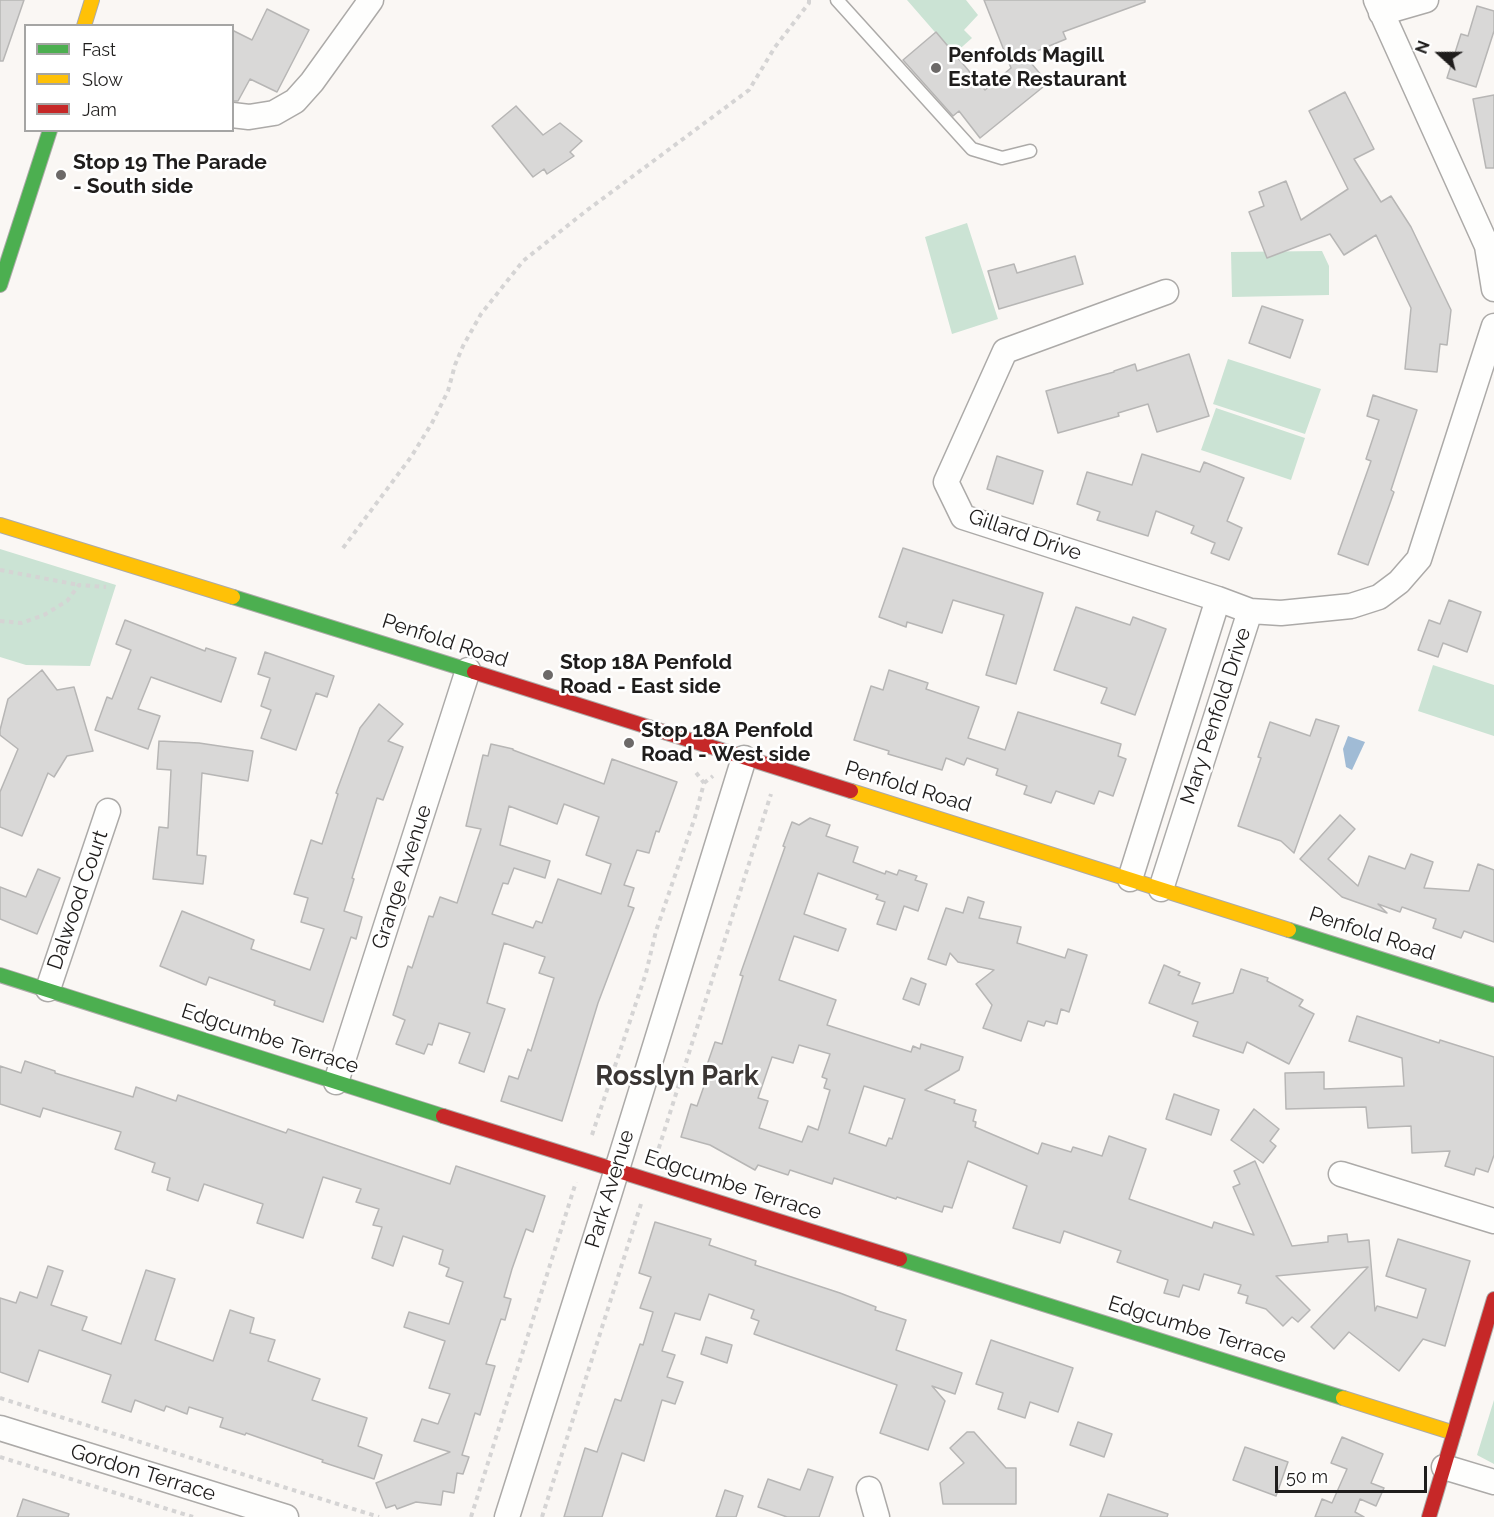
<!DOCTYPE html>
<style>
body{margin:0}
#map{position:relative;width:1494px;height:1517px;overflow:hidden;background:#faf7f4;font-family:Raleway,sans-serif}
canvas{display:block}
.legend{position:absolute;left:24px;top:24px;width:210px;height:108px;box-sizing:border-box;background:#fff;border:2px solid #a5a5a4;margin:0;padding:8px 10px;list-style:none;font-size:18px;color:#1f1d1c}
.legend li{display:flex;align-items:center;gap:12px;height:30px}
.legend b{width:30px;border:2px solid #a5a5a4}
.north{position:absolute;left:1410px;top:24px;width:60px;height:60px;-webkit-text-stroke:4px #fff;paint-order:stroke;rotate:291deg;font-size:16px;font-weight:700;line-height:24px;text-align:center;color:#1f1d1c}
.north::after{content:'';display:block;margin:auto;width:21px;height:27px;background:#1f1d1c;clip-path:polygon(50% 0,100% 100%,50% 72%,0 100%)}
.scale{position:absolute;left:1275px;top:1466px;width:152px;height:27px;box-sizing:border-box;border:3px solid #1f1d1c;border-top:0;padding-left:8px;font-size:18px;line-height:21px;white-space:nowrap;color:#1f1d1c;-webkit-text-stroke:4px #fff;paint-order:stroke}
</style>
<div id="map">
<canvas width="1494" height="1517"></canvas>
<ul class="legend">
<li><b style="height:8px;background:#4caf50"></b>Fast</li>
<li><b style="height:8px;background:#ffc107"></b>Slow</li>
<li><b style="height:8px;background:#c62828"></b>Jam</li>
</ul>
<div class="north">N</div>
<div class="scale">50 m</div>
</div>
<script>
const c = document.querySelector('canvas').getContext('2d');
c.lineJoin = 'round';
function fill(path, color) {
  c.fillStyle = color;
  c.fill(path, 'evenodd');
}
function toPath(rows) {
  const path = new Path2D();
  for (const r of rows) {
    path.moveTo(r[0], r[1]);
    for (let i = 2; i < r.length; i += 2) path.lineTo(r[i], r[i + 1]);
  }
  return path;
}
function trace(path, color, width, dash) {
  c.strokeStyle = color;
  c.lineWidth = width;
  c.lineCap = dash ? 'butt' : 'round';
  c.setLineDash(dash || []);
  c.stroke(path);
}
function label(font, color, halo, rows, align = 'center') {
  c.font = font + ' Raleway,sans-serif';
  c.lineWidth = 5;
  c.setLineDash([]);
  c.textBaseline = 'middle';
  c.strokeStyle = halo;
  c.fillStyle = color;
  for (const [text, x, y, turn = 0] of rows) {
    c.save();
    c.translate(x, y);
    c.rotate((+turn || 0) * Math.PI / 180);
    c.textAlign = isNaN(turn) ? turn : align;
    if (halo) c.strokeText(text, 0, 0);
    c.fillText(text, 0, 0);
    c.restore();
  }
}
fill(toPath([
 [907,0,966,0,978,15,964,30,972,38,954,54],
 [967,223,998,319,952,334,925,237],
 [1322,251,1329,266,1329,295,1232,297,1231,252],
 [1228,359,1321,389,1305,434,1213,404],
 [1216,408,1305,438,1291,480,1201,450],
 [0,549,116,585,90,666,26,665,0,657],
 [1433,665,1494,685,1494,736,1418,711],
 [1494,1400,1494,1464,1477,1455]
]), '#cbe3d4');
fill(toPath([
 [1348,736,1365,742,1352,770,1346,767,1343,749]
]), '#a0bbd5');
const building = toPath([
 [0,0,24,0,3,61,0,61,0,0],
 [984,0,1145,0,1145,2,1063,32,1066,39,1025,56,1048,83,980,138,959,111,953,116,903,60,936,32,985,90,1011,68,984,0],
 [1477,6,1494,11,1494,31,1476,87,1447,78,1461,34,1468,36,1477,6],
 [267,9,309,30,277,92,250,79,238,101,232,101,232,30,252,40,267,9],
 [1345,92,1374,149,1354,159,1381,202,1391,196,1411,227,1451,310,1447,345,1440,344,1437,372,1405,369,1411,308,1376,235,1344,255,1330,234,1267,258,1249,212,1264,206,1259,192,1286,181,1301,220,1348,189,1309,111,1345,92],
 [1494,95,1494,168,1486,168,1473,99,1494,95],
 [516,106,543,135,560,123,582,141,570,152,574,156,547,174,544,169,533,177,492,126,516,106],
 [1075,256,1083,284,999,309,988,271,1014,264,1017,273,1075,256],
 [1262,306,1303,320,1290,358,1249,343,1262,306],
 [1189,354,1209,416,1157,432,1148,404,1118,413,1119,416,1058,433,1046,391,1114,372,1114,371,1135,364,1137,371,1189,354],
 [1373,395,1417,410,1391,490,1394,492,1368,565,1338,554,1371,461,1366,459,1379,420,1367,416,1373,395],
 [1142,454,1200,472,1204,462,1244,478,1227,521,1242,528,1229,560,1211,553,1215,543,1191,533,1194,526,1156,511,1148,536,1097,520,1100,512,1077,504,1087,472,1132,485,1142,454],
 [997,456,1043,471,1033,504,987,489,997,456],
 [903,548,1043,593,1016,684,986,675,1004,615,953,600,942,633,907,622,906,627,879,617,903,548],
 [1449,600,1481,612,1467,652,1443,643,1438,657,1418,650,1429,620,1440,624,1449,600],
 [1076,607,1130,625,1133,617,1166,629,1135,715,1101,703,1107,688,1054,670,1076,607],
 [125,620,205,651,206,648,236,658,221,702,151,677,138,709,160,716,148,749,95,730,107,697,112,699,131,650,116,644,125,620],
 [265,652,334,676,327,697,316,693,296,750,261,738,271,710,261,706,270,678,258,674,265,652],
 [42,670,57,690,74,687,93,751,67,756,54,777,48,773,22,836,0,827,0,792,18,749,0,735,0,730,8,699,42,670],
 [889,670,928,683,926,689,979,707,968,738,1005,750,1018,712,1121,744,1118,756,1126,759,1113,796,1099,791,1094,804,1056,791,1051,803,1024,794,1027,786,996,775,998,769,967,758,964,765,946,758,942,770,888,754,889,751,854,740,871,686,883,690,889,670],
 [379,704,403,724,388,741,403,747,383,800,377,798,352,878,354,879,344,911,362,917,356,939,351,937,323,1022,274,1005,275,1001,209,977,206,985,160,966,182,911,254,940,251,949,310,970,324,929,301,922,308,898,294,894,311,840,322,844,338,794,336,793,360,728,379,704],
 [1316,719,1339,726,1294,853,1281,841,1238,826,1261,758,1258,757,1270,722,1310,736,1316,719],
 [159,741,199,743,253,751,248,781,202,773,197,855,206,856,203,884,153,879,159,827,168,828,171,770,157,769,159,741],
 [491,744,513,749,513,750,604,784,612,759,677,782,659,832,656,831,649,853,637,850,624,885,634,888,628,906,634,908,598,1003,562,1121,501,1101,509,1076,518,1079,528,1049,531,1051,554,978,539,973,545,957,504,943,487,1003,505,1009,484,1072,459,1063,470,1033,439,1023,432,1045,428,1044,424,1054,396,1044,405,1020,393,1015,408,966,412,968,429,916,433,917,440,897,457,903,481,829,466,826,483,755,488,756,491,744],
 [564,804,599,817,586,855,611,864,601,894,558,879,542,923,536,921,533,928,492,914,503,883,508,884,514,868,545,878,550,861,500,845,509,806,557,824,564,804],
 [1340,815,1355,829,1328,859,1358,886,1369,856,1405,869,1411,854,1433,862,1424,888,1469,891,1478,864,1494,870,1494,942,1464,931,1461,938,1433,928,1436,919,1402,907,1400,912,1378,904,1387,913,1342,897,1300,859,1340,815],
 [810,818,830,825,826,836,858,847,853,862,885,874,886,871,897,875,899,870,917,876,915,880,927,884,918,911,904,906,896,930,877,924,885,902,876,899,878,895,818,873,804,914,846,929,838,951,794,936,779,980,836,1000,827,1025,911,1052,913,1046,920,1049,921,1044,963,1057,959,1070,925,1090,955,1100,954,1103,976,1110,973,1121,976,1122,975,1127,1038,1154,1042,1143,1071,1152,1073,1147,1102,1156,1109,1136,1146,1149,1129,1199,1212,1228,1214,1222,1254,1235,1233,1187,1240,1184,1234,1171,1255,1161,1292,1246,1328,1242,1328,1236,1347,1234,1348,1242,1369,1240,1375,1311,1377,1306,1417,1318,1426,1289,1386,1276,1398,1239,1470,1261,1445,1346,1423,1339,1399,1371,1349,1332,1334,1349,1311,1327,1368,1267,1276,1276,1310,1310,1298,1322,1292,1317,1283,1326,1266,1309,1246,1303,1248,1296,1238,1293,1241,1285,1204,1274,1199,1290,1183,1285,1179,1297,1164,1293,1168,1280,1117,1262,1121,1251,1064,1231,1060,1243,1013,1228,1027,1186,968,1161,952,1208,944,1206,942,1212,897,1197,896,1199,834,1178,832,1184,790,1170,788,1175,758,1165,755,1170,710,1145,681,1137,691,1104,697,1106,711,1066,707,1065,715,1042,722,1044,743,976,740,975,785,847,783,846,792,822,799,825,810,818],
 [799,1045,830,1054,822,1077,827,1079,824,1088,830,1090,818,1130,808,1126,802,1142,759,1128,768,1101,758,1098,772,1057,793,1063,799,1045],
 [864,1086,905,1099,892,1139,889,1138,886,1146,849,1133,864,1086],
 [38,869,60,878,37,934,0,919,0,887,26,897,38,869],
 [968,897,984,902,979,918,1021,927,1017,943,1065,958,1068,949,1087,955,1069,1012,1061,1009,1057,1024,1046,1021,1044,1026,1028,1021,1021,1041,983,1028,992,1005,976,984,994,970,958,962,950,953,946,965,928,959,946,908,963,913,968,897],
 [1164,965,1180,972,1178,975,1200,983,1192,1004,1233,993,1241,969,1268,978,1267,981,1303,1000,1299,1006,1314,1014,1289,1064,1247,1042,1243,1053,1193,1036,1198,1022,1149,1003,1164,965],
 [911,978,926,984,919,1005,903,999,911,978],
 [1357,1016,1439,1043,1440,1040,1494,1057,1494,1155,1488,1172,1476,1168,1474,1175,1445,1166,1450,1151,1412,1153,1411,1126,1368,1128,1366,1107,1286,1109,1285,1073,1324,1072,1324,1089,1404,1086,1402,1058,1349,1041,1357,1016],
 [25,1061,55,1071,55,1073,133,1097,136,1087,176,1101,178,1095,286,1133,288,1129,450,1184,456,1166,545,1196,533,1232,526,1229,512,1269,504,1297,511,1299,505,1320,501,1319,486,1364,495,1366,480,1415,475,1413,462,1455,469,1457,463,1474,457,1473,454,1493,443,1491,441,1505,416,1502,397,1509,395,1505,386,1508,376,1483,450,1452,414,1441,422,1419,438,1424,450,1394,429,1388,445,1341,404,1327,409,1312,449,1324,463,1282,446,1276,449,1268,439,1264,443,1250,403,1236,393,1266,372,1258,382,1227,373,1225,379,1209,356,1202,361,1189,323,1177,303,1238,257,1223,263,1204,204,1184,198,1201,167,1190,170,1178,152,1172,155,1163,115,1149,121,1132,43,1108,40,1117,0,1104,0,1066,21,1073,25,1061],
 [1174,1094,1219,1110,1211,1135,1166,1119,1174,1094],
 [1254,1109,1279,1129,1270,1141,1276,1146,1263,1163,1231,1140,1254,1109],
 [655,1222,711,1239,709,1245,756,1261,755,1265,840,1293,876,1307,875,1310,906,1320,896,1350,962,1373,955,1394,932,1386,945,1401,928,1450,880,1433,897,1385,754,1334,759,1321,751,1318,754,1310,709,1294,700,1320,675,1313,662,1351,675,1355,667,1377,683,1382,675,1404,662,1400,644,1461,622,1453,602,1517,564,1517,585,1448,597,1452,615,1399,621,1401,640,1344,643,1345,653,1312,640,1308,651,1277,639,1273,655,1222],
 [48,1266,63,1271,51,1305,87,1317,82,1330,121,1344,146,1270,175,1279,155,1340,213,1361,230,1310,254,1318,250,1333,275,1340,268,1361,320,1379,312,1400,367,1418,358,1446,382,1455,374,1479,322,1462,323,1460,246,1433,245,1435,220,1427,223,1418,189,1407,187,1414,166,1406,164,1411,135,1400,131,1412,102,1402,111,1375,39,1350,28,1382,0,1372,0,1298,16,1303,20,1292,37,1298,48,1266],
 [706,1337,732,1345,727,1363,701,1354,706,1337],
 [991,1340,1073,1368,1058,1412,1030,1402,1025,1418,998,1409,1003,1393,976,1384,991,1340],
 [1078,1422,1112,1434,1104,1457,1070,1445,1078,1422],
 [967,1432,974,1432,1006,1468,1016,1468,1016,1504,943,1504,940,1483,964,1463,950,1448,967,1432],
 [1342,1437,1383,1454,1371,1483,1384,1488,1376,1506,1360,1499,1355,1512,1364,1517,1315,1517,1322,1499,1332,1503,1347,1469,1331,1463,1342,1437],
 [1245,1447,1288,1462,1276,1496,1233,1480,1245,1447],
 [808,1469,833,1477,819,1517,787,1517,758,1507,768,1479,800,1490,808,1469],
 [725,1490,743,1496,736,1517,716,1517,725,1490],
 [1108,1494,1168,1514,1167,1517,1100,1517,1108,1494],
 [23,1499,69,1514,68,1517,17,1517,23,1499]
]);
fill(building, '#d9d8d7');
trace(building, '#b7b6b5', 1.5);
const lane = toPath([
 [837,0,972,149,1002,158,1030,151]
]);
const street = toPath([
 [1376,0,1487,246,1494,289],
 [1381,13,1426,0],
 [232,115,249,117,274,113,295,101,312,82,371,0],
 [1166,292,1005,351,946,482,963,517,1218,599,1250,611,1281,613,1351,606,1379,597,1399,582,1419,559,1494,326],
 [1130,879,1218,599],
 [1161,889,1250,611],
 [48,989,108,811],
 [336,1082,468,670],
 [1341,1174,1494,1221],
 [0,1428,286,1517],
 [1444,1467,1494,1482],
 [869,1489,877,1517],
 [507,1517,609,1195,744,758]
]);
const fast = toPath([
 [0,285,50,130],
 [233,597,474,672],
 [1289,930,1494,995],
 [0,975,443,1116],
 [900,1259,1343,1398]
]);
const slow = toPath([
 [84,26,92,0],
 [0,525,233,597],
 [851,791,1289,930],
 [1343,1398,1454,1433]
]);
const jam = toPath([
 [474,672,851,791],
 [443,1116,900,1259],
 [1429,1517,1494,1299]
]);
trace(lane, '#acaaa8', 15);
trace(street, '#acaaa8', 27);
trace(fast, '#acaaa8', 16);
trace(slow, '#acaaa8', 16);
trace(jam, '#acaaa8', 16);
trace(toPath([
 [343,548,411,457,432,423,448,391,455,365,463,346,481,314,523,261,586,211,749,90,775,47,809,3,809,0],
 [0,570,79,585],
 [0,621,21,623,44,615,67,601,79,585,106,587],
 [704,783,713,776],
 [592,1135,646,973,656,931,695,817,704,783,694,770],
 [656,1157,771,794],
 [0,1398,379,1517],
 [0,1457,193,1517],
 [471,1517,576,1182],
 [542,1517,641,1204]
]), '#d5d4d4', 4, [4.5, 4.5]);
trace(lane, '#fefefd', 12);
trace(street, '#fefefd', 24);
trace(fast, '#4caf50', 14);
trace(slow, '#ffc107', 14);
trace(jam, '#c62828', 14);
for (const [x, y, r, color] of [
 [936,68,6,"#6c6968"],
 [61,175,6,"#6c6968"],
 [548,675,6,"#6c6968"],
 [629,743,6,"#6c6968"]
]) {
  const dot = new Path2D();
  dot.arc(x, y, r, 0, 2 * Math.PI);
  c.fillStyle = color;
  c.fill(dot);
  trace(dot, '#fff', 2);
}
label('bold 21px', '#1f1d1c', '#fff', [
 ["Penfolds Magill",948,56],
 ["Estate Restaurant",948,80],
 ["Stop 19 The Parade",73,163],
 ["- South side",73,187],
 ["Stop 18A Penfold",560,663],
 ["Road - East side",560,687],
 ["Stop 18A Penfold",641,731],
 ["Road - West side",641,755]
], 'left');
label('21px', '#1f1d1c', '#fff', [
 ["Gillard Drive",1025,535,19],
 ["Penfold Road",445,641,18],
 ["Mary Penfold Drive",1216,716,-72],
 ["Penfold Road",908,787,17],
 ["Grange Avenue",402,877,-72],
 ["Dalwood Court",78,900,-71],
 ["Penfold Road",1372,934,18],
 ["Edgcumbe Terrace",270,1039,18],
 ["Edgcumbe Terrace",733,1185,18],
 ["Park Avenue",610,1189,-73],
 ["Edgcumbe Terrace",1197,1330,17],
 ["Gordon Terrace",143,1473,17]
]);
label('bold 27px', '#3b3634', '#fff', [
 ["Rosslyn Park",677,1077]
]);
</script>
